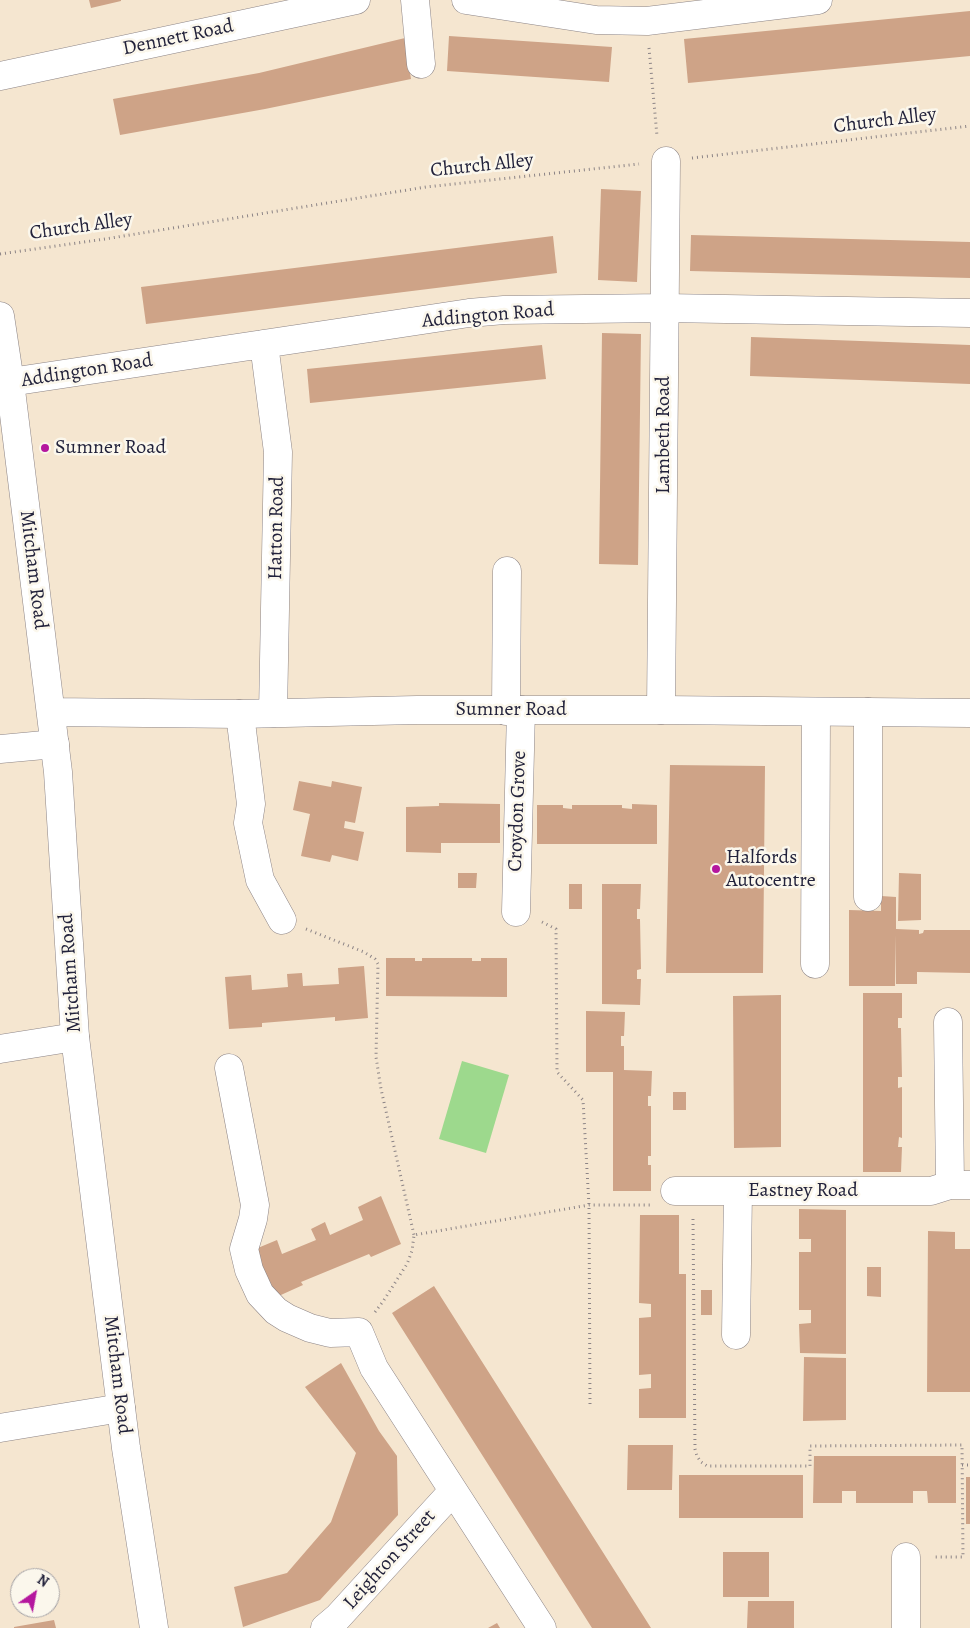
<!DOCTYPE html>
<style>
body{margin:0}
#map{position:relative;width:970px;height:1628px;overflow:hidden;background:#f5e6d0;font-family:Alegreya,serif}
canvas{display:block}
.north{position:absolute;left:10px;top:1568px;width:50px;height:50px;box-sizing:border-box;background:#fbf7ec;border:1px solid #a4a2a5;border-radius:50%;rotate:33deg;font-size:14px;font-weight:700;line-height:20px;text-align:center;color:#22223b}
.north::after{content:'';display:block;margin:auto;width:18px;height:22px;background:#b5179e;clip-path:polygon(50% 0,100% 100%,50% 72%,0 100%)}
</style>
<div id="map">
<canvas width="970" height="1628"></canvas>
<div class="north">N</div>
</div>
<script>
const c = document.querySelector('canvas').getContext('2d');
c.lineJoin = 'round';
function fill(path, color) {
  c.fillStyle = color;
  c.fill(path, 'evenodd');
}
function toPath(rows) {
  const path = new Path2D();
  for (const r of rows) {
    path.moveTo(r[0], r[1]);
    for (let i = 2; i < r.length; i += 2) path.lineTo(r[i], r[i + 1]);
  }
  return path;
}
function trace(path, color, width, dash) {
  c.strokeStyle = color;
  c.lineWidth = width;
  c.lineCap = dash ? 'butt' : 'round';
  c.setLineDash(dash || []);
  c.stroke(path);
}
function label(font, color, halo, rows, align = 'center') {
  c.font = font + ' Alegreya,serif';
  c.lineWidth = 5;
  c.setLineDash([]);
  c.textBaseline = 'middle';
  c.strokeStyle = halo;
  c.fillStyle = color;
  for (const [text, x, y, turn = 0] of rows) {
    c.save();
    c.translate(x, y);
    c.rotate((+turn || 0) * Math.PI / 180);
    c.textAlign = isNaN(turn) ? turn : align;
    if (halo) c.strokeText(text, 0, 0);
    c.fillText(text, 0, 0);
    c.restore();
  }
}
fill(toPath([
 [462,1061,509,1075,486,1153,439,1139]
]), '#9dd98d');
fill(toPath([
 [89,0,121,0,121,1,91,8],
 [970,11,970,56,688,83,684,39],
 [449,36,612,47,609,82,447,71],
 [405,38,411,79,265,109,120,135,113,99,259,73],
 [601,189,641,191,637,282,598,280],
 [691,235,970,242,970,278,690,271],
 [553,236,557,273,146,324,141,287],
 [602,333,641,334,638,565,599,564],
 [751,337,970,345,970,384,750,376],
 [542,345,546,379,310,403,307,369],
 [670,765,765,766,763,973,666,973],
 [299,781,331,787,332,781,362,787,355,823,345,821,344,828,364,832,358,861,332,855,330,862,301,856,310,814,293,810],
 [439,803,500,804,500,843,441,843,441,853,406,852,406,807,439,806],
 [632,804,657,805,657,844,537,844,537,805,563,805,563,808,572,809,572,805,622,805,622,808,632,809],
 [458,873,477,873,476,888,458,888],
 [899,873,921,874,921,920,898,921],
 [569,884,582,884,582,909,569,909],
 [602,884,641,884,640,909,637,909,637,919,640,919,641,969,637,970,637,979,641,979,640,1005,602,1004],
 [881,896,896,897,896,929,919,930,919,934,923,933,924,930,970,930,970,973,917,972,917,984,896,984,896,935,895,986,849,986,849,910,881,911],
 [386,958,415,958,415,961,422,961,422,958,472,958,472,961,481,961,481,958,507,958,507,997,386,996],
 [364,966,368,1018,335,1021,335,1017,262,1023,262,1027,229,1029,225,977,251,975,252,990,288,987,287,974,302,973,303,986,339,984,338,968],
 [863,993,902,993,902,1018,898,1018,898,1028,901,1028,902,1077,898,1077,898,1088,902,1087,902,1138,899,1137,898,1147,902,1147,901,1172,863,1172],
 [781,995,781,1147,734,1148,733,996],
 [586,1011,625,1012,624,1036,621,1036,621,1046,624,1046,624,1070,652,1071,651,1096,648,1096,648,1106,651,1106,651,1156,648,1156,648,1165,651,1165,651,1191,613,1191,613,1072,586,1072],
 [673,1092,686,1092,686,1110,673,1110],
 [381,1196,401,1244,371,1257,369,1254,301,1282,303,1285,272,1299,253,1250,277,1240,282,1254,316,1240,311,1229,325,1222,330,1235,363,1220,358,1207],
 [799,1209,846,1210,846,1354,800,1353,799,1324,811,1323,811,1310,799,1310,799,1252,811,1252,811,1239,799,1239],
 [640,1215,679,1215,679,1274,686,1274,686,1418,639,1418,639,1389,651,1388,651,1374,639,1375,639,1318,651,1317,651,1304,639,1303],
 [928,1231,955,1232,955,1249,970,1249,970,1392,927,1392],
 [867,1267,881,1267,881,1297,867,1296],
 [434,1286,651,1628,592,1628,392,1313],
 [701,1290,712,1290,712,1315,701,1315],
 [804,1357,846,1358,846,1420,803,1421],
 [341,1363,379,1431,397,1456,398,1515,320,1600,243,1627,234,1587,287,1573,331,1522,356,1453,305,1387],
 [628,1445,673,1445,672,1490,627,1490],
 [814,1456,956,1456,956,1503,928,1503,927,1491,913,1491,913,1503,856,1503,856,1491,842,1491,842,1503,813,1503],
 [679,1475,803,1475,803,1518,679,1518],
 [966,1477,970,1477,970,1524,966,1524],
 [723,1552,769,1552,769,1597,723,1597],
 [748,1601,794,1601,794,1628,747,1628],
 [54,1620,56,1628,14,1628,14,1627],
 [497,1623,500,1628,488,1628]
]), '#cea387');
const minor = toPath([
 [415,0,421,64],
 [466,0,596,20,647,21,818,0],
 [0,76,356,0],
 [264,344,278,452,273,713],
 [10,382,370,328,469,313,504,310,664,308,970,313],
 [661,710,666,161],
 [506,711,507,571],
 [868,712,868,897],
 [240,714,251,804,248,823,260,880,282,920],
 [0,749,55,744],
 [516,912,521,710],
 [815,964,816,712],
 [948,1022,950,1185],
 [0,1049,75,1037],
 [229,1068,255,1205,253,1219,244,1249,249,1270,260,1294,276,1311,287,1318,310,1328,330,1333,359,1332,374,1368,542,1628],
 [675,1191,738,1191],
 [736,1335,738,1191,931,1191,950,1185,970,1185],
 [0,1428,121,1408],
 [325,1628,338,1617,453,1491],
 [906,1628,906,1557]
]);
const major = toPath([
 [0,316,10,382,58,772,75,1037,126,1448,154,1628],
 [51,712,240,714,417,710,661,710,970,713]
]);
trace(minor, '#8c8486', 29);
trace(major, '#8c8486', 29);
trace(toPath([
 [649,48,657,136],
 [692,158,970,126],
 [0,254,105,239,426,187,639,164],
 [542,922,556,929,557,1072,583,1100,589,1205,590,1405],
 [306,929,364,952,375,959,378,964,376,1057,381,1089,414,1235],
 [693,1219,695,1449,697,1456,701,1462,707,1466,810,1466,810,1446,962,1445,963,1557,933,1557],
 [375,1312,384,1300,407,1264,412,1251,414,1235,589,1205,653,1205],
 [962,1465,970,1465]
]), '#8c8486', 3, [1, 4]);
trace(minor, '#fff', 28);
trace(major, '#fff', 28);
for (const [x, y, r, color] of [
 [45,448,5,"#b5179e"],
 [716,869,5,"#b5179e"]
]) {
  const dot = new Path2D();
  dot.arc(x, y, r, 0, 2 * Math.PI);
  c.fillStyle = color;
  c.fill(dot);
  trace(dot, '#fbf7ec', 2);
}
label('20px', '#22223b', '#fbf7ec', [
 ["Dennett Road",178,38,-12],
 ["Church Alley",885,121,-7],
 ["Church Alley",482,166,-6],
 ["Church Alley",81,227,-8],
 ["Addington Road",488,316,-5],
 ["Addington Road",87,371,-9],
 ["Lambeth Road",664,435,-90],
 ["Hatton Road",277,528,-89],
 ["Mitcham Road",33,570,83],
 ["Sumner Road",511,710],
 ["Croydon Grove",518,811,-88],
 ["Mitcham Road",71,973,-94],
 ["Eastney Road",803,1191],
 ["Mitcham Road",117,1375,83],
 ["Leighton Street",390,1560,-48]
]);
label('20px', '#22223b', '#fbf7ec', [
 ["Sumner Road",55,448],
 ["Halfords",726,858],
 ["Autocentre",726,881]
], 'left');
</script>
